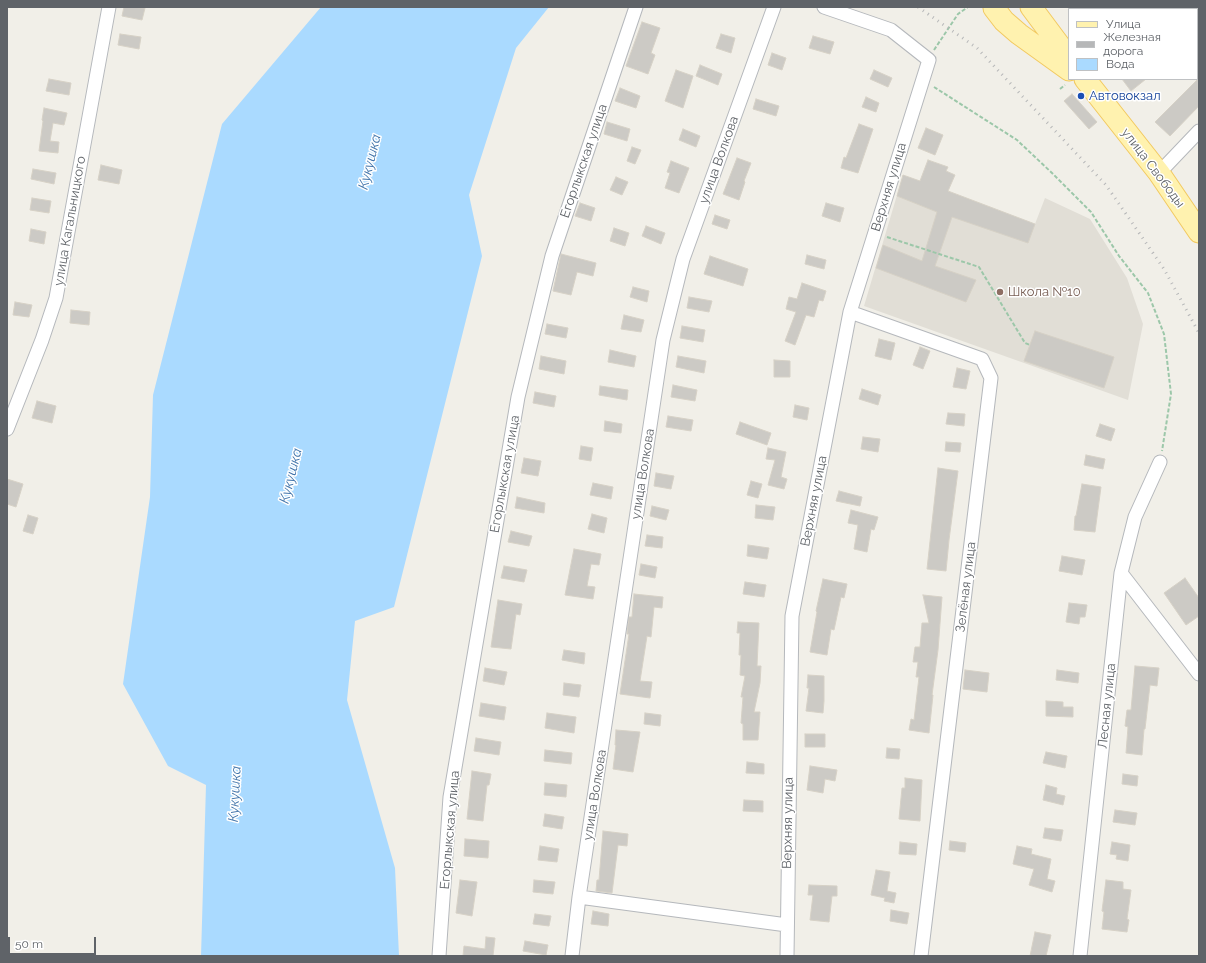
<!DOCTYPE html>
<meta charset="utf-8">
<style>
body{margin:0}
#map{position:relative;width:1206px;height:963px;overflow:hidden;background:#f1efe8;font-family:Raleway,sans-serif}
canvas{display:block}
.frame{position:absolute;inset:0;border:8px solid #5f6368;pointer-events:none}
.legend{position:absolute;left:1068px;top:8px;width:130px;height:72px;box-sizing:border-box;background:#fff;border:1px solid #bfc1c3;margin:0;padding:5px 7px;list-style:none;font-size:12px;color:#5f6368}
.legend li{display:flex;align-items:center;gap:8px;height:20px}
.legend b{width:20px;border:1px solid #bfc1c3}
.scale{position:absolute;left:8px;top:937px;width:88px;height:18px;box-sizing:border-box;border:2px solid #5f6368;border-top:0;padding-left:5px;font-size:12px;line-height:14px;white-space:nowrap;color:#5f6368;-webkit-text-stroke:3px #fff;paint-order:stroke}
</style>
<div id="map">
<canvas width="1206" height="963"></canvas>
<div class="frame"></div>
<ul class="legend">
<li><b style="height:5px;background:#fff2af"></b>Улица</li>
<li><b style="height:5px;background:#b6b7b8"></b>Железная дорога</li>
<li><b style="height:11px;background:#aadaff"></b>Вода</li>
</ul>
<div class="scale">50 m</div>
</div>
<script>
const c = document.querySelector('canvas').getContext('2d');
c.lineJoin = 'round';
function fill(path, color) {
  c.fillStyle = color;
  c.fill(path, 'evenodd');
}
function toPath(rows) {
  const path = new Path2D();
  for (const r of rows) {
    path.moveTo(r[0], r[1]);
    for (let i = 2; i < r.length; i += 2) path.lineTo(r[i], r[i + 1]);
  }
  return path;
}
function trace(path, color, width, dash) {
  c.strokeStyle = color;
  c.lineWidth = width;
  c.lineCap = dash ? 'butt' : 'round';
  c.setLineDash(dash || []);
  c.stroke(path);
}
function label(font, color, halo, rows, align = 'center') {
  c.font = font + ' Raleway,sans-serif';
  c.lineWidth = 3;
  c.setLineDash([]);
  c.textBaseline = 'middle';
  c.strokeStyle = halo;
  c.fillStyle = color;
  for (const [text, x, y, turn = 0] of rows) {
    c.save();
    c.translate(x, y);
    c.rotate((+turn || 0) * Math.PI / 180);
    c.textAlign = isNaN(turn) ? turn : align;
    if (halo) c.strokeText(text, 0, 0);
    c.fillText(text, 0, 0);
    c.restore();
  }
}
fill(toPath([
 [903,175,1035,224,1045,198,1090,219,1127,278,1143,324,1128,400,864,306]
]), '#e1ded6');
fill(toPath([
 [321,7,549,7,516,48,469,195,482,256,394,607,355,621,347,700,395,868,399,956,201,956,206,785,168,766,123,684,150,497,153,395,222,124]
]), '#aadaff');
const building = toPath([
 [124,7,145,8,142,20,122,16,124,7],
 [642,22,660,28,651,53,655,55,648,74,626,66,642,22],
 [120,34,141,37,139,49,118,45,120,34],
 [721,34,735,38,731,53,716,48,721,34],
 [813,36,834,42,830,54,809,48,813,36],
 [772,53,786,58,782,70,768,65,772,53],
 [700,65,722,74,718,85,696,76,700,65],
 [676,70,693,76,683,108,665,101,676,70],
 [874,70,892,78,888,87,870,79,874,70],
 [1199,78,1199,106,1170,136,1155,122,1199,78],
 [49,79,71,83,69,95,46,91,49,79],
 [1122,79,1146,79,1131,91,1122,79],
 [620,88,640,96,636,108,615,101,620,88],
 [1072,94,1097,122,1089,129,1064,101,1072,94],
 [866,97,879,103,876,112,862,107,866,97],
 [756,99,779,106,776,116,753,109,756,99],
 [44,108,67,113,64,125,53,123,50,141,59,142,58,153,39,151,43,121,42,120,44,108],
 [607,122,630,129,627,141,604,134,607,122],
 [859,124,873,129,858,173,841,168,844,157,846,158,859,124],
 [926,128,943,135,935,155,918,148,926,128],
 [683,129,700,136,696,147,679,140,683,129],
 [632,147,641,150,635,164,627,161,632,147],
 [737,158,751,163,744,181,745,182,739,200,723,194,737,158],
 [928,160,948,167,946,171,955,175,948,191,1035,224,1028,243,952,217,935,266,976,280,966,302,876,268,883,245,922,261,937,212,897,196,903,175,920,181,928,160],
 [671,161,689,168,679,193,665,188,670,173,667,172,671,161],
 [101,165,122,170,119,184,98,180,101,165],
 [33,169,56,173,54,184,31,179,33,169],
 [616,177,628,182,622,195,610,190,616,177],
 [32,198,51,201,49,213,30,210,32,198],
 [580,203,595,208,591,221,575,216,580,203],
 [826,203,844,208,840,222,822,216,826,203],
 [715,215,730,220,727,229,712,224,715,215],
 [646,226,665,233,661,244,642,236,646,226],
 [614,228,629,233,625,246,610,241,614,228],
 [31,229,46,232,44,244,29,241,31,229],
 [561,254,596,263,593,276,577,272,571,295,553,291,561,254],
 [807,255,826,260,824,269,805,264,807,255],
 [710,256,748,269,743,286,704,274,710,256],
 [802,283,826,291,823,301,819,300,814,317,806,315,795,345,785,341,796,312,786,309,789,297,797,299,802,283],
 [633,287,649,291,647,302,630,297,633,287],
 [689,297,712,301,709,312,687,308,689,297],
 [15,302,32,305,29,317,13,315,15,302],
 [71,310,90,312,89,325,70,323,71,310],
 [624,315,644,320,641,332,621,329,624,315],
 [547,324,568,328,566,338,545,334,547,324],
 [682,326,705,330,703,342,680,338,682,326],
 [1035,331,1114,357,1104,388,1024,361,1035,331],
 [879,339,895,343,891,360,875,356,879,339],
 [920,347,930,351,923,369,913,365,920,347],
 [610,350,636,356,634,367,608,362,610,350],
 [541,356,566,361,564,374,539,369,541,356],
 [678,356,706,361,704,373,676,367,678,356],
 [774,360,790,361,790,377,774,377,774,360],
 [957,368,970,371,966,389,953,387,957,368],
 [673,385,697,390,695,401,671,397,673,385],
 [600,386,628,390,627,400,599,395,600,386],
 [862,389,881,395,878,405,859,399,862,389],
 [535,392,556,396,554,407,533,403,535,392],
 [37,401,56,406,52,423,32,418,37,401],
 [795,405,809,408,807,420,793,417,795,405],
 [948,413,965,414,964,426,946,424,948,413],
 [668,416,693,420,691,431,666,427,668,416],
 [605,421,622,424,621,433,604,431,605,421],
 [740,422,771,433,767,445,736,434,740,422],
 [1100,424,1115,429,1111,441,1096,436,1100,424],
 [863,437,880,439,878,452,861,449,863,437],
 [946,442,961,443,960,452,945,451,946,442],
 [581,446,593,448,591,461,579,459,581,446],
 [768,448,786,452,781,477,787,479,784,489,768,485,775,460,766,459,768,448],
 [1086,455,1105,459,1103,469,1084,465,1086,455],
 [524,458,541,461,538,476,521,473,524,458],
 [938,468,958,471,949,540,946,571,927,569,938,468],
 [656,473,674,476,671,489,654,486,656,473],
 [7,479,23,484,16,507,7,504,7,479],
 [751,481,762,484,758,498,747,495,751,481],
 [593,483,613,487,611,499,590,495,593,483],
 [1082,484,1101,487,1095,532,1074,530,1075,516,1076,516,1082,484],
 [839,491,862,497,860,506,836,501,839,491],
 [517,497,545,503,544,513,515,508,517,497],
 [756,505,775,507,773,520,755,518,756,505],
 [652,506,669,510,666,520,650,516,652,506],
 [851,510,878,517,874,530,871,529,867,552,854,549,858,525,848,523,851,510],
 [592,514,607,518,604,533,588,529,592,514],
 [28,515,38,518,33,534,23,531,28,515],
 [511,531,532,536,529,546,508,542,511,531],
 [647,535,663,537,662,548,645,546,647,535],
 [748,545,769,548,767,559,747,556,748,545],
 [574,549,601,554,599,565,591,564,587,586,595,587,593,599,565,595,574,549],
 [1062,556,1085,560,1082,575,1059,571,1062,556],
 [641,564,657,567,655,578,639,575,641,564],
 [504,566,527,570,524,582,501,578,504,566],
 [1185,578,1199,598,1199,616,1186,625,1164,593,1185,578],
 [823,579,847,584,844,598,841,597,834,630,831,629,827,655,810,652,817,612,816,611,823,579],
 [745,582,766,585,764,597,743,594,745,582],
 [634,594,663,597,662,608,654,607,651,637,647,636,640,681,652,682,650,698,620,694,629,634,627,634,628,624,629,617,632,617,634,594],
 [923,595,942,597,938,650,932,695,933,695,929,733,909,730,911,719,914,720,919,677,916,677,918,662,913,662,915,647,920,647,922,623,929,623,923,595],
 [498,600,522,604,520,615,516,614,511,649,491,647,498,600],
 [1069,603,1087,605,1085,617,1080,617,1079,624,1066,622,1069,603],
 [738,622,759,623,757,666,761,666,760,683,754,712,760,712,758,740,743,740,743,724,741,723,743,697,741,697,745,676,740,675,741,655,739,655,740,633,737,633,738,622],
 [564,650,585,653,584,664,562,660,564,650],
 [1135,666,1159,668,1157,686,1150,685,1145,729,1144,729,1142,755,1126,753,1128,727,1125,726,1127,710,1131,710,1135,666],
 [485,668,507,672,504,685,483,681,485,668],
 [965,670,989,673,987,692,963,689,965,670],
 [1057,670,1079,673,1078,683,1056,680,1057,670],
 [808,675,824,676,824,701,823,713,806,711,809,688,807,688,808,675],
 [564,683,581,685,579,697,563,695,564,683],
 [1046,701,1063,702,1063,707,1073,707,1073,717,1046,716,1046,701],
 [481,703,506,707,504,720,479,716,481,703],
 [547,713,576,717,574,733,545,728,547,713],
 [645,713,661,715,660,726,644,724,645,713],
 [616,730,640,732,633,772,613,769,616,745,615,745,616,730],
 [805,734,825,734,825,747,805,747,805,734],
 [476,738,501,742,499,755,474,751,476,738],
 [887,748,900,749,899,759,886,758,887,748],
 [545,750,572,753,571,764,544,761,545,750],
 [1046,752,1067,756,1065,768,1043,763,1046,752],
 [747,762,764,764,764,774,746,773,747,762],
 [810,766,837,770,835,781,825,779,823,793,807,790,810,766],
 [472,771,491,774,489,785,487,785,483,821,467,819,472,771],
 [1123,774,1138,776,1137,786,1122,784,1123,774],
 [905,778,922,780,920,821,899,819,902,788,905,788,905,778],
 [545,783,567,785,566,797,544,795,545,783],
 [1046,785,1057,788,1056,794,1065,796,1063,805,1043,800,1046,785],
 [744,800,763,801,763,812,743,811,744,800],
 [1115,810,1137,813,1135,825,1113,822,1115,810],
 [545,814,564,817,562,829,543,826,545,814],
 [1045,828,1063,830,1061,841,1043,838,1045,828],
 [603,831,628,834,627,846,618,845,612,893,596,891,597,880,599,880,603,831],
 [465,839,489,841,488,858,464,856,465,839],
 [950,841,966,843,965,852,949,850,950,841],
 [900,842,917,844,916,855,899,854,900,842],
 [1112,842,1130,845,1128,861,1116,859,1117,855,1110,854,1112,842],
 [540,846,559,849,557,862,538,860,540,846],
 [1017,846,1032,849,1031,854,1051,859,1047,879,1055,881,1052,892,1029,885,1034,869,1013,864,1017,846],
 [876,870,890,872,887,891,896,893,894,903,884,901,885,898,871,895,876,870],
 [460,880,477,882,472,916,456,913,460,880],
 [534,880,555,882,553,894,533,892,534,880],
 [1106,880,1123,882,1123,889,1131,890,1127,919,1129,920,1127,932,1102,929,1104,912,1102,911,1106,880],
 [809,885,837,886,837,896,832,896,829,922,810,920,813,895,808,895,809,885],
 [891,910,909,913,907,924,890,921,891,910],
 [593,911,609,914,608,926,591,924,593,911],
 [535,914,551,916,549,926,533,924,535,914],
 [1035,932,1051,935,1046,956,1030,956,1035,932],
 [486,937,495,938,493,956,463,956,464,946,485,949,486,937],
 [525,941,548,945,546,955,523,951,525,941]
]);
fill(building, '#cccac5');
trace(building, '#d6d1c6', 1);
const service = toPath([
 [1103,9,1105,7]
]);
const minor = toPath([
 [1159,173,1199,131],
 [850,312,982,359,991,378,921,956],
 [7,429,42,340,56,298,109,7],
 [1121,573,1199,674],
 [579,897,787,925],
 [439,956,450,797,518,397,552,256,636,7],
 [572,956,579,897,663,340,683,259,774,7],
 [787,956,792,616,850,312,929,60,891,30,824,7],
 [1080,956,1121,573,1135,517,1160,462]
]);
const primary = toPath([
 [1031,7,1069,58],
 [994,8,1004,21,1019,34,1069,70],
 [1085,79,1159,173,1199,232]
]);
trace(service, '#b5b8bc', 9);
trace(minor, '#b5b8bc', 15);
trace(primary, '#f2c960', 23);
trace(toPath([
 [934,50,958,14,968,7],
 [934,87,1017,140,1052,173,1091,212,1119,256,1148,293,1164,334,1171,394,1162,451],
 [1060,89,1065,85],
 [887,237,979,267,1025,343,1030,345]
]), '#9cc7a9', 2, [4, 2]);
trace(service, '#fff', 7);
trace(minor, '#fff', 13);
trace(primary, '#fff2af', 21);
trace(toPath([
 [918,7,977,48,1106,185,1164,269,1199,333]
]), '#b6b7b8', 3, [1, 5]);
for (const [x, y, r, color] of [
 [1081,96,4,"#1a4fb4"],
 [1000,292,4,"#8d6e63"]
]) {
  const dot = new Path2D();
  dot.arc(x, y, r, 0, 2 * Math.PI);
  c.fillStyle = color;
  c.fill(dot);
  trace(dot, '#fff', 1.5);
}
label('13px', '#164399', '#fff', [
 ["Автовокзал",1089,96]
], 'left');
label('13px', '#5f6368', '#fff', [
 ["улица Волкова",719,160,-70],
 ["Егорлыкская улица",584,161,-71],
 ["улица Свободы",1153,168,53],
 ["Верхняя улица",889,187,-73],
 ["улица Кагальницкого",70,221,-80],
 ["Егорлыкская улица",505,474,-80],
 ["улица Волкова",643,474,-81],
 ["Верхняя улица",814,501,-79],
 ["Зелёная улица",966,587,-83],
 ["Лесная улица",1107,706,-84],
 ["улица Волкова",595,795,-81],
 ["Верхняя улица",788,823,-89],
 ["Егорлыкская улица",450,830,-85]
]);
label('13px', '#785e54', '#fff', [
 ["Школа №10",1008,292]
], 'left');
label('italic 14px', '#4174aa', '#fff', [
 ["Кукушка",370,162,-76],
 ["Кукушка",291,476,-76],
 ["Кукушка",235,794,-87]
]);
</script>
